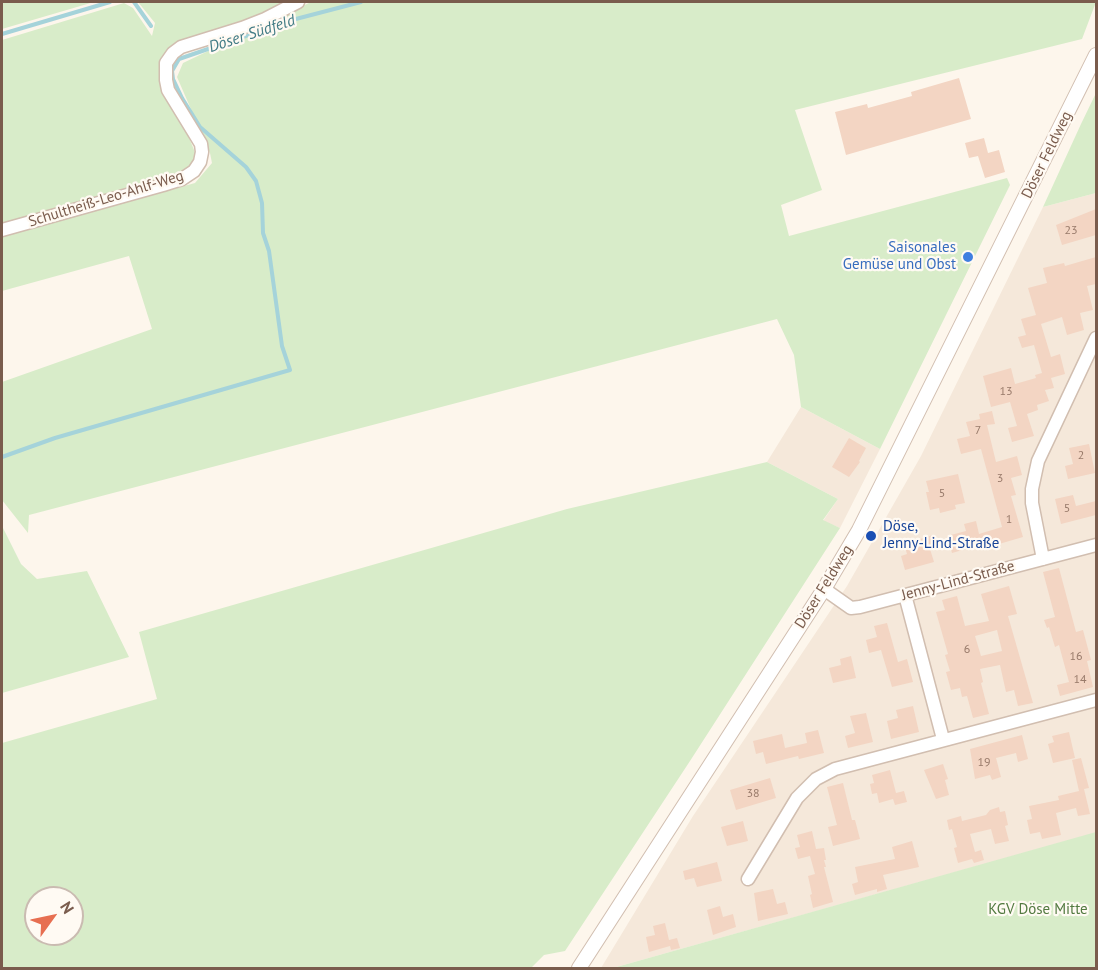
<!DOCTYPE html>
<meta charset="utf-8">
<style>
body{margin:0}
#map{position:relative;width:1098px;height:970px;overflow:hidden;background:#fdf6ec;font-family:"PT Sans",sans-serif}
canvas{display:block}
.frame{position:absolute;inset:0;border:3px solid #7a5c4d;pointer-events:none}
.north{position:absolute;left:24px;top:886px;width:60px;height:60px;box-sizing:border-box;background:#fffaf3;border:2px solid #cabbb1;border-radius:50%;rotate:57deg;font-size:16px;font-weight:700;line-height:24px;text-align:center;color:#7a5c4d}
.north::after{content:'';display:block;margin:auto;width:21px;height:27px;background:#e76f51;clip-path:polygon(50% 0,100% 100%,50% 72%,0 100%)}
</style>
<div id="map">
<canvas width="1098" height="970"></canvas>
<div class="frame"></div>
<div class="north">N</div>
</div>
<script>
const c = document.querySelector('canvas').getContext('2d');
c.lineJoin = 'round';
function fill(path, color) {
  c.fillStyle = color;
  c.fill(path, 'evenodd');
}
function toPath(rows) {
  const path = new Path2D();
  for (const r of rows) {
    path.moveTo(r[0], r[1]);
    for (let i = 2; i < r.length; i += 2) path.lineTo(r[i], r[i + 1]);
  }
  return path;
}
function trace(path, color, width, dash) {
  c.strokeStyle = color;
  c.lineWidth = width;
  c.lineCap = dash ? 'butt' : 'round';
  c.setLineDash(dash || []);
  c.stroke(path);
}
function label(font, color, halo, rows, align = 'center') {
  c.font = font + ' "PT Sans",sans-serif';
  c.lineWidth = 4.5;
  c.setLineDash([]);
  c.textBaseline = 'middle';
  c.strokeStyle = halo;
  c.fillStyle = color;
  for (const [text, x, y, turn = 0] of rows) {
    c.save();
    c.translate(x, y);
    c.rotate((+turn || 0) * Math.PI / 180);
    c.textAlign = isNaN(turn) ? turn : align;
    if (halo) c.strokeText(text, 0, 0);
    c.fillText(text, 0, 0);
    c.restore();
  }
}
fill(toPath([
 [1096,193,1096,835,1095,833,613,968,601,968,693,816,847,586,921,456,1043,207],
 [801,407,880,449,840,528,823,521,838,499,767,462]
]), '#f5e8da');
fill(toPath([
 [2,2,94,2,2,29],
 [138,2,290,2,264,15,178,42,166,51,159,71,164,96,188,135,196,155,188,170,174,178,2,226,2,40,124,3,133,8,152,36,155,23],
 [311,2,1096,2,1082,39,795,110,822,190,781,205,789,236,1007,178,1010,185,880,449,801,407,794,355,777,319,29,515,28,533,2,500,2,382,152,329,129,256,2,291,2,237,195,183,212,163,210,153,177,77,183,63],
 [1096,93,1096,193,1043,207,1081,124],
 [767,462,838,499,823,520,840,528,690,761,565,951,544,955,531,968,2,968,2,743,157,699,139,632,567,509],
 [36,898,72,898,72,934,36,934],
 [2,526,21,564,37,579,87,571,129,657,2,693],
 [1096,832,1096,968,613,968]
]), '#d8ecc9');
trace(toPath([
 [134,2,151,26],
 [2,34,110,2],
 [2,457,55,438,290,370,282,346,269,251,263,233,262,203,256,181,246,167,200,127,182,98,173,79,172,71,179,59,292,20,361,2]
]), '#a5d3da', 4);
fill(toPath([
 [959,78,971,119,846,155,835,112,867,104,868,108,912,96,911,92],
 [984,138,988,153,999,150,1005,172,985,178,978,156,969,158,965,143],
 [1096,209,1096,235,1062,245,1056,225],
 [1096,257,1096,284,1087,286,1093,310,1080,313,1084,330,1067,335,1062,317,1041,324,1051,357,1060,354,1065,374,1051,378,1054,388,1045,390,1049,401,1037,405,1038,410,1027,414,1034,436,1012,442,1008,428,1017,426,1010,402,991,407,983,376,1011,368,1015,384,1036,378,1035,375,1042,373,1034,345,1022,348,1018,337,1026,335,1021,319,1036,315,1028,288,1047,283,1043,268,1064,263,1065,266],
 [992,411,995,424,987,425,996,462,1017,456,1022,475,1011,478,1016,495,1011,496,1023,537,999,544,997,540,952,553,947,536,966,531,964,524,976,521,979,534,1002,527,981,449,961,454,957,439,970,436,966,422,980,419,979,414],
 [849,438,866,448,859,461,860,462,849,477,832,467],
 [1089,444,1095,473,1068,479,1065,466,1073,464,1069,448],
 [958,474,965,503,955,505,956,509,940,513,939,508,930,510,926,492,929,492,926,481],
 [1073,495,1076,506,1096,501,1096,515,1061,524,1055,499],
 [933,535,936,547,930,549,934,562,905,570,901,556,907,554,904,544],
 [1059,568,1076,632,1083,630,1091,660,1087,661,1093,687,1060,696,1057,685,1069,682,1059,645,1055,647,1049,627,1047,628,1044,620,1055,617,1043,572],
 [1009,586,1017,614,1008,616,1033,703,1018,706,1014,690,1006,692,1000,665,980,669,983,682,981,683,989,714,973,718,967,696,962,697,960,688,951,690,946,672,950,671,945,655,948,654,936,612,945,610,942,600,957,596,965,626,989,621,981,594],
 [997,630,1002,651,981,656,975,636],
 [887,623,898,662,907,659,913,682,892,687,881,650,869,653,866,640,877,637,874,626],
 [851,656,856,678,833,683,829,668,841,665,840,659],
 [913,706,919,732,891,739,887,721,898,718,896,710],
 [866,713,873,742,848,748,845,736,855,733,850,716],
 [818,730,824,753,799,759,798,756,766,764,763,752,756,754,753,741,782,734,785,748,807,743,805,733],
 [1069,732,1075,758,1053,763,1048,744,1054,742,1052,736],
 [1022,735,1028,759,1018,762,1016,753,996,758,1001,777,992,780,990,775,975,779,970,749],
 [1081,758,1089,788,1084,789,1090,814,1078,816,1076,808,1056,813,1061,835,1042,839,1040,832,1030,834,1027,820,1032,819,1029,806,1059,800,1058,796,1079,791,1072,760],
 [943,764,948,779,945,780,949,795,936,799,924,770],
 [890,770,896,793,904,791,907,802,895,805,893,799,879,803,877,793,872,794,870,784,874,783,872,775],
 [770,778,776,798,736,810,730,790],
 [843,783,852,820,855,820,860,839,833,846,828,827,837,825,827,787],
 [999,807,1000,812,1005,811,1008,825,1005,826,1009,841,995,844,991,829,970,834,975,852,981,850,984,860,974,863,972,859,958,863,954,848,957,847,952,829,949,830,947,820,961,816,962,821,986,815,990,810],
 [743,821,748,841,727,846,721,827],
 [812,831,816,849,824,848,826,860,824,860,826,867,824,867,833,902,813,908,810,895,812,894,808,876,815,874,810,856,798,859,795,848,800,847,797,835],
 [912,841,919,867,883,875,887,889,877,892,877,889,855,895,852,884,858,882,855,867,895,859,892,847],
 [717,862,722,881,697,887,694,878,685,880,683,871],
 [773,889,777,904,785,902,788,914,758,921,754,893],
 [720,906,723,917,733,914,736,927,713,935,707,910],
 [665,923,669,940,677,938,680,948,671,950,670,946,649,952,646,937,655,935,653,926]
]), '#f3d5c3');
const minor = toPath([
 [2,230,163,185,182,179,194,171,200,162,202,152,201,144,168,90,166,80,166,63,173,53,181,47,242,28,265,19,298,2],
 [1043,559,1032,503,1032,489,1038,461,1096,338],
 [824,589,851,608,860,607,1096,545],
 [905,595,943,739],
 [748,879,797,798,816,779,835,769,1096,700]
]);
const tertiary = toPath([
 [579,968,824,589,859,530,1096,55]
]);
trace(minor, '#d1beb0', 15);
trace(tertiary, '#d1beb0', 16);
trace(minor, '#fff', 12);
trace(tertiary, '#fff', 14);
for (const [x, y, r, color] of [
 [968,257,6,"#3f7fe0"],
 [871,536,6,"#1a4fb4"]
]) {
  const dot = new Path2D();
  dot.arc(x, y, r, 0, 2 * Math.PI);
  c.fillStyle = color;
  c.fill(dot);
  trace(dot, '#fffaf3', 2);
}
label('12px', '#987a6a', null, [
 ["23",1071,231],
 ["13",1006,392],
 ["7",978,431],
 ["2",1081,456],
 ["3",1000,479],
 ["5",942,494],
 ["5",1067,509],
 ["1",1009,520],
 ["6",967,650],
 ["16",1076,657],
 ["14",1080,680],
 ["19",984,763],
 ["38",753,794]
]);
label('15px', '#7a5c4d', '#fffaf3', [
 ["Döser Feldweg",1047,155,-64],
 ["Schultheiß-Leo-Ahlf-Weg",106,199,-17],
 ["Jenny-Lind-Straße",958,581,-15],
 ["Döser Feldweg",824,587,-58]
]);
label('15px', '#366cbe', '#fffaf3', [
 ["Saisonales",956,248],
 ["Gemüse und Obst",956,265]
], 'right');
label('15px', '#164399', '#fffaf3', [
 ["Döse,",883,527],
 ["Jenny-Lind-Straße",883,544]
], 'left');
label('15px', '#537a41', '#fffaf3', [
 ["KGV Döse Mitte",1038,910]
]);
label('italic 16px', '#437c86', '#fffaf3', [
 ["Döser Südfeld",252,34,-18]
]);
</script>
